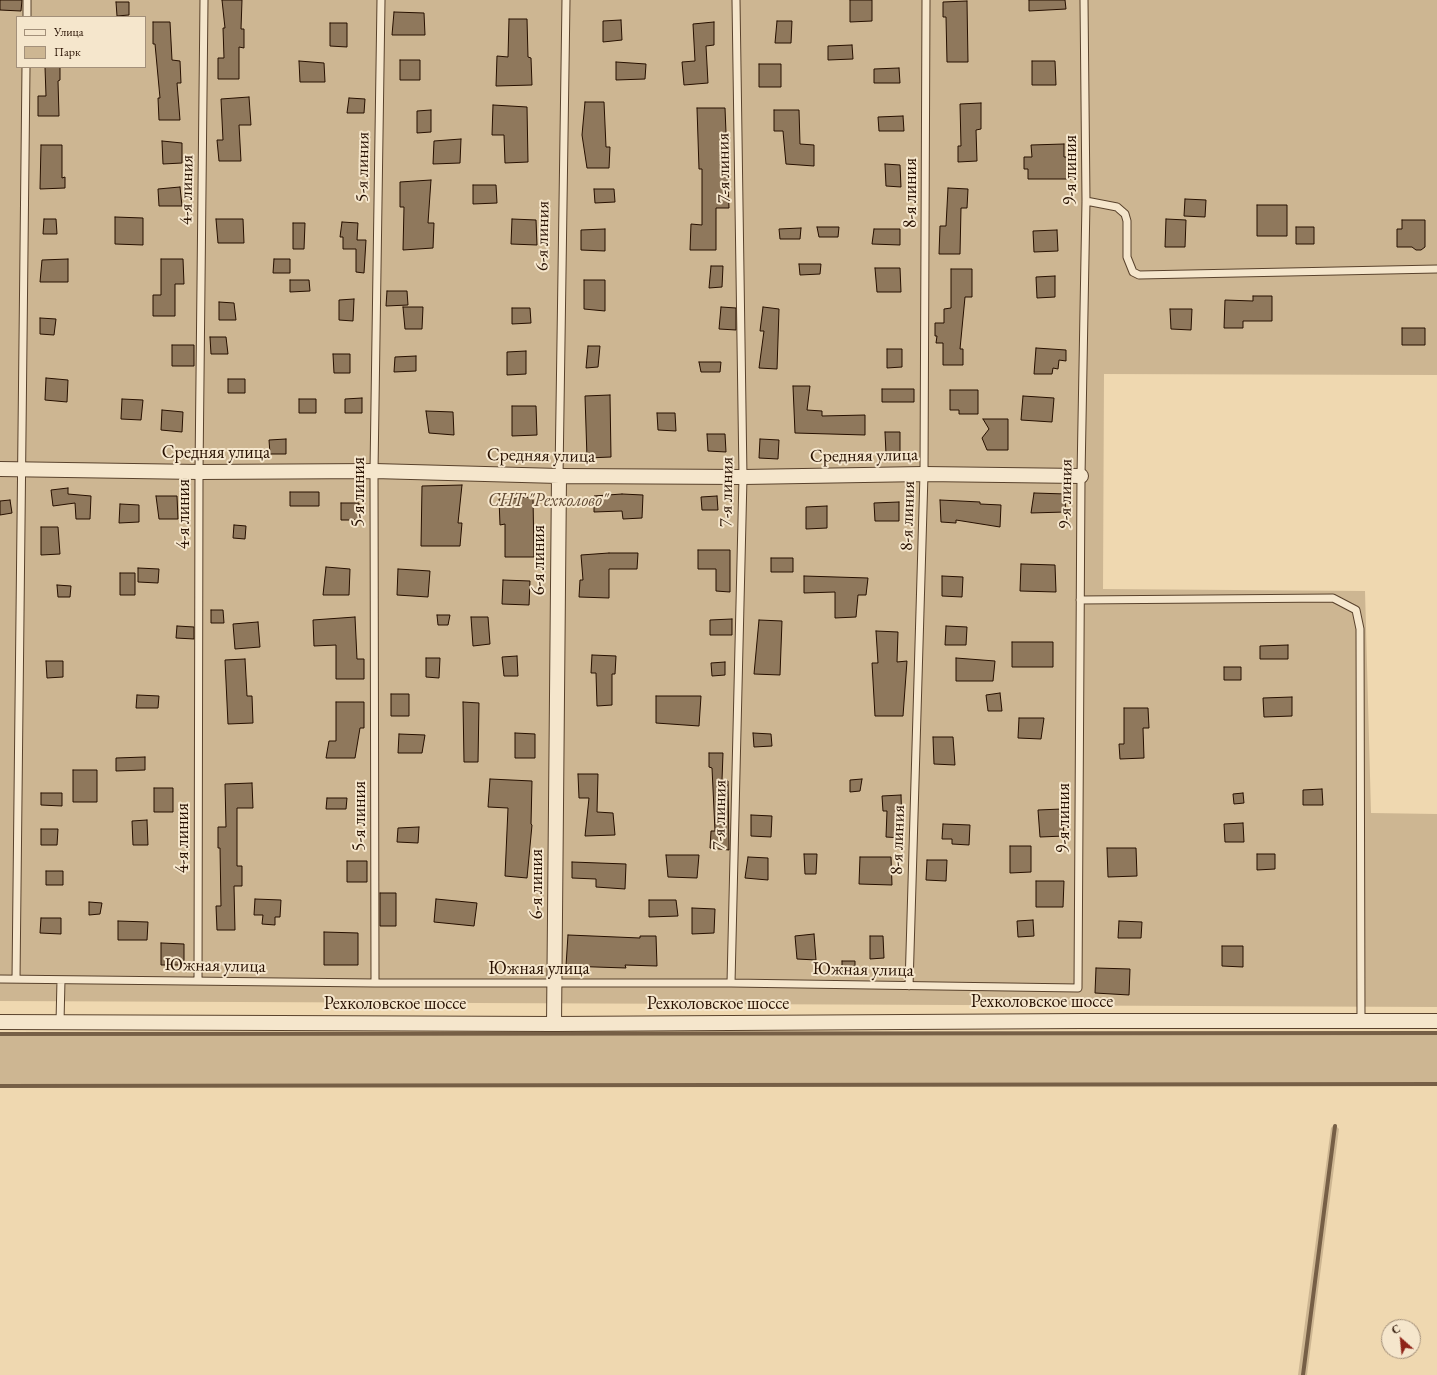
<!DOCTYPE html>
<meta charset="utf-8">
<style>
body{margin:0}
#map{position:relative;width:1437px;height:1375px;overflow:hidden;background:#efd8b0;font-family:"EB Garamond",serif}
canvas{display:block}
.legend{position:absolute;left:16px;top:16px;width:130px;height:52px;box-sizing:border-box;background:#f5e6cc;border:1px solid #a3907a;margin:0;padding:5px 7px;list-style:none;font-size:12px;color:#271000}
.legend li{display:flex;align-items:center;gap:8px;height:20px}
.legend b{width:20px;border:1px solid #a3907a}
.north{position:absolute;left:1381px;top:1319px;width:40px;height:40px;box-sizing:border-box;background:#f5e6cc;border:1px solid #a3907a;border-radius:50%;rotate:333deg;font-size:11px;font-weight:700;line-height:16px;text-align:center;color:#271000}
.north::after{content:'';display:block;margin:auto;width:14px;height:18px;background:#8f2418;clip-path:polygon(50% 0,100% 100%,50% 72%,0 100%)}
</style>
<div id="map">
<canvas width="1437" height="1375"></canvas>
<ul class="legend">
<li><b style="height:5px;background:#f5e6cc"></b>Улица</li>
<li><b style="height:11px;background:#cdb692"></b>Парк</li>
</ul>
<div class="north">С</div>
</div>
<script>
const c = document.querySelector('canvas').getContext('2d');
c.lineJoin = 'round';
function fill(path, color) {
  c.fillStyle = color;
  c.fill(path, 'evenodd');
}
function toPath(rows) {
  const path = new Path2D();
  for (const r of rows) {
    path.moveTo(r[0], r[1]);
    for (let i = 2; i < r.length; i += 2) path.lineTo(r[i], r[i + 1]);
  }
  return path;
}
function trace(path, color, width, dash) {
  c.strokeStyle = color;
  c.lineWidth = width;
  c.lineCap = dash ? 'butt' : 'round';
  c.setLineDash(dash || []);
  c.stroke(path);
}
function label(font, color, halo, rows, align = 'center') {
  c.font = font + ' "EB Garamond",serif';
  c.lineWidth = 4;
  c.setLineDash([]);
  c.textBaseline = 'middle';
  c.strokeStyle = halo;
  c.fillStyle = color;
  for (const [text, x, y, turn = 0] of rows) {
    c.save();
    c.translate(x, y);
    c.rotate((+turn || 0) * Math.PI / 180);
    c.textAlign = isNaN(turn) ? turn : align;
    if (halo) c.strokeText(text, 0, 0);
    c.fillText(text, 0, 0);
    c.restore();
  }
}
fill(toPath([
 [0,0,1437,0,1437,375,1104,374,1103,589,1365,591,1371,813,1437,814,1437,1007,0,1001],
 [17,17,145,17,145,67,17,67],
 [1437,1033,1437,1084,0,1086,0,1034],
 [1333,1126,1337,1127,1339,1129,1307,1375,1298,1375,1331,1128]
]), '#cdb692');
trace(toPath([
 [0,1034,1437,1033],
 [0,1086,1437,1084],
 [1303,1375,1335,1126]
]), '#765f46', 4);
const building = toPath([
 [0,0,22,0,21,11,0,10,0,0],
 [222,0,242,0,241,29,244,29,244,48,239,47,239,79,218,79,218,58,224,58,223,28,225,28,222,0],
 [850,0,872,0,872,21,850,22,850,0],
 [1029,0,1065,0,1066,9,1029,11,1029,0],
 [967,1,968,62,947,62,946,17,943,17,943,2,967,1],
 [116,2,129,2,129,15,117,16,116,2],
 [394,12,424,13,425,35,392,35,394,12],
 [509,19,527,19,528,57,531,58,532,85,496,86,497,56,508,57,509,19],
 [621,20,622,40,603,42,603,21,621,20],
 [777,21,792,21,791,43,775,43,777,21],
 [153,22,170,22,172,60,180,61,181,83,177,83,180,120,159,120,158,98,160,98,155,44,153,44,153,22],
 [714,22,714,45,706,46,708,83,684,85,682,62,695,61,693,24,714,22],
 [330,23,347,23,347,47,330,46,330,23],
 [852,45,853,59,828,60,828,46,852,45],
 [400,60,420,60,420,80,400,80,400,60],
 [299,61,324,63,325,82,300,82,299,61],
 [1032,61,1055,61,1056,85,1032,85,1032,61],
 [616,62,646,64,645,79,616,80,616,62],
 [759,64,781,64,781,87,759,87,759,64],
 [45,67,60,67,60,80,58,81,59,116,38,116,38,96,46,96,45,67],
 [899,68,900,83,874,83,874,69,899,68],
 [249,97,251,125,239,125,241,161,219,161,217,140,223,140,221,99,249,97],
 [349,98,365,99,364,113,347,113,349,98],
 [585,102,604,102,606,147,610,147,609,168,587,168,582,135,585,102],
 [981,103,981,129,976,130,977,161,958,162,958,146,961,146,960,104,981,103],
 [493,105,527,107,528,162,505,163,504,135,492,135,493,105],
 [697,108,725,108,729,208,716,208,716,250,690,250,691,224,702,225,702,169,699,169,697,108],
 [431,110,431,132,417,133,417,111,431,110],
 [774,110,799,110,800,144,814,145,814,166,786,164,783,131,774,131,774,110],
 [903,116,904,131,879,131,878,117,903,116],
 [461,139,460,163,433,164,434,141,461,139],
 [162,141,182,143,182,163,163,164,162,141],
 [1064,144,1064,157,1070,157,1071,179,1028,179,1028,169,1024,169,1024,157,1032,157,1031,145,1064,144],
 [41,145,62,145,62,178,65,177,65,188,40,189,41,145],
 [885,164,900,165,901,187,886,186,885,164],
 [431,180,428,223,434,223,433,248,403,250,404,207,400,207,400,182,431,180],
 [473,185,496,185,497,203,473,204,473,185],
 [180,187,182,206,159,206,158,189,180,187],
 [948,188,968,189,967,208,961,208,960,254,939,254,940,226,946,226,948,188],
 [594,189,614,189,615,202,595,203,594,189],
 [1185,199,1206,200,1205,217,1184,216,1185,199],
 [1257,205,1287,205,1287,236,1257,236,1257,205],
 [115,217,143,218,143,245,115,244,115,217],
 [44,219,56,219,57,234,43,234,44,219],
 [216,219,243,219,244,243,218,243,216,219],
 [512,219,536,220,537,245,511,244,512,219],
 [1166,219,1186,220,1185,247,1165,247,1166,219],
 [1402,220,1425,220,1425,247,1421,250,1416,250,1412,247,1397,247,1397,229,1402,229,1402,220],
 [342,222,358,223,357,240,366,240,364,273,356,272,356,249,343,249,343,237,340,237,342,222],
 [293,223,305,223,304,249,293,249,293,223],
 [817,227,839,227,838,237,819,237,817,227],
 [1296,227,1314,227,1314,244,1296,244,1296,227],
 [801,228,800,239,780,239,779,229,801,228],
 [605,229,605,251,581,250,581,230,605,229],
 [874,229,900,229,900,245,872,244,874,229],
 [1057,230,1058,251,1034,252,1033,231,1057,230],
 [68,259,68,282,40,282,42,260,68,259],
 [161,259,183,259,184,284,175,284,175,316,153,316,153,295,161,295,161,259],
 [274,259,290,259,290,273,273,273,274,259],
 [799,264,821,264,820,274,800,275,799,264],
 [711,266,723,266,722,287,709,288,711,266],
 [875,268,900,268,901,292,877,292,875,268],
 [951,269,972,269,972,297,965,297,960,349,963,349,963,365,943,365,943,343,936,343,937,336,935,336,935,323,944,323,944,309,951,308,951,269],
 [1055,276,1055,297,1037,298,1036,277,1055,276],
 [290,280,309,280,310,291,290,292,290,280],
 [584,280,605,280,605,311,584,309,584,280],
 [387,291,407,291,408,305,386,306,387,291],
 [1253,296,1272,296,1272,321,1243,321,1243,328,1224,328,1225,300,1253,301,1253,296],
 [354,299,353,321,339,320,339,300,354,299],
 [219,302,234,303,236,320,219,320,219,302],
 [403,307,423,307,422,329,405,329,403,307],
 [721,307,736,308,736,330,719,329,721,307],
 [763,307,779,309,777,369,759,368,764,331,760,331,763,307],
 [512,308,530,308,531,323,512,324,512,308],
 [1170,309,1192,309,1191,330,1171,329,1170,309],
 [40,318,56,319,54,335,40,334,40,318],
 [1402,328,1425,328,1425,345,1402,345,1402,328],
 [210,337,226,337,228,354,211,354,210,337],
 [172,345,194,345,194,366,172,366,172,345],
 [588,346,600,346,598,367,586,368,588,346],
 [1036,348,1066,350,1066,361,1059,360,1058,369,1053,368,1052,374,1034,374,1036,348],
 [887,349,902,349,902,367,887,368,887,349],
 [526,351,526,374,507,375,507,352,526,351],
 [333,354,350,354,350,373,334,373,333,354],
 [416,356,416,371,394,372,395,357,416,356],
 [699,362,721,362,720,372,701,372,699,362],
 [46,378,68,380,67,402,45,400,46,378],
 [228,379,245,379,245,393,228,393,228,379],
 [793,386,810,386,807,410,822,411,822,416,865,415,865,435,795,433,793,386],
 [882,389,914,389,914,402,882,402,882,389],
 [950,390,978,390,978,414,959,414,959,410,950,410,950,390],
 [610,395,611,457,587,458,585,396,610,395],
 [1023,396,1054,398,1052,422,1021,420,1023,396],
 [362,398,362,413,345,413,345,399,362,398],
 [122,399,143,400,141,420,121,419,122,399],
 [299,399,316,399,316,413,299,413,299,399],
 [512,406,536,406,537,435,512,436,512,406],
 [162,410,183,412,182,432,161,430,162,410],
 [426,411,453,412,454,435,429,433,426,411],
 [657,413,675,413,676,431,658,430,657,413],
 [983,419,1008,419,1008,450,987,450,982,438,989,429,983,419],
 [885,432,900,432,900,455,886,454,885,432],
 [707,434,725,434,726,452,708,451,707,434],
 [286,439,286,454,270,454,269,440,286,439],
 [760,439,779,440,778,459,759,458,760,439],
 [462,485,458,523,462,523,460,546,421,546,422,486,462,485],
 [68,488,68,494,91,496,90,519,76,519,75,503,53,506,51,490,68,488],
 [290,492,319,492,319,506,290,506,290,492],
 [1034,493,1066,494,1065,512,1031,513,1034,493],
 [622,494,643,495,642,518,623,519,622,511,594,512,594,496,622,494],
 [156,496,177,496,178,519,159,519,156,496],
 [717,496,718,510,702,510,701,497,717,496],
 [533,497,534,557,505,557,505,524,500,525,499,499,533,497],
 [10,500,12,513,0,515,0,501,10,500],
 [940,500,980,502,980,504,1001,505,1000,527,956,520,956,523,941,522,940,500],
 [899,502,899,521,875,521,874,503,899,502],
 [341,503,359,503,359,520,341,520,341,503],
 [120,504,139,505,139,522,119,523,120,504],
 [827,506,827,528,806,529,806,507,827,506],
 [234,525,246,526,245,539,233,538,234,525],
 [41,527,58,527,60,554,41,555,41,527],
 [698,550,730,550,730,592,716,591,716,569,698,569,698,550],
 [609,553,638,553,637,569,609,569,609,598,579,597,580,580,583,580,581,555,609,553],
 [771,558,793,558,793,572,771,572,771,558],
 [1021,564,1055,565,1056,592,1020,591,1021,564],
 [326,567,350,569,349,595,323,595,326,567],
 [138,568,159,569,158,583,138,582,138,568],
 [398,569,430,571,428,597,397,595,398,569],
 [120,573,135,573,135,595,120,595,120,573],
 [804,576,868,578,866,595,858,595,856,617,835,618,835,592,804,593,804,576],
 [942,576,963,577,962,597,942,596,942,576],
 [503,580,530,581,529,605,502,604,503,580],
 [57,585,71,586,70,597,58,597,57,585],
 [211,610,223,610,224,623,211,623,211,610],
 [437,615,450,615,448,625,438,625,437,615],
 [355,617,357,659,364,659,364,679,336,679,336,645,314,646,313,620,355,617],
 [471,617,488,617,490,644,473,646,471,617],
 [732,619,732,635,710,635,710,620,732,619],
 [759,620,782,621,780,675,754,674,759,620],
 [258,622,260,647,235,649,233,624,258,622],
 [177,626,194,627,194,639,176,638,177,626],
 [946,626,967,627,966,645,945,645,946,626],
 [876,631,898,632,897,662,907,661,903,716,875,716,872,663,878,663,876,631],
 [1012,642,1053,642,1053,667,1012,667,1012,642],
 [1288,645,1288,659,1260,659,1260,646,1288,645],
 [592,655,616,656,615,674,612,674,612,705,597,706,596,673,591,673,592,655],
 [517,656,518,676,504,676,502,657,517,656],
 [426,658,440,658,439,678,426,677,426,658],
 [956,658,995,661,993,681,956,681,956,658],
 [245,659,247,696,252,696,253,723,228,724,225,660,245,659],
 [46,661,63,661,63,677,47,678,46,661],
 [725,662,725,675,712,676,711,663,725,662],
 [1224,667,1241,667,1241,680,1224,680,1224,667],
 [1000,693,1002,711,988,711,986,695,1000,693],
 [391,694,409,694,409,716,391,716,391,694],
 [137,695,159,696,158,708,136,708,137,695],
 [656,696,701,696,699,726,656,723,656,696],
 [1292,697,1292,716,1264,717,1263,698,1292,697],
 [336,702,364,702,364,728,360,728,355,758,326,758,329,741,336,741,336,702],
 [463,702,479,703,478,762,464,762,463,702],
 [1124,708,1148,708,1149,728,1143,728,1144,758,1120,759,1119,744,1124,744,1124,708],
 [1019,718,1044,718,1041,739,1018,738,1019,718],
 [515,733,535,734,535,758,515,758,515,733],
 [753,733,771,734,772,746,754,747,753,733],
 [399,734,425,735,422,753,398,753,399,734],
 [933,737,953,737,955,765,934,764,933,737],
 [709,753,723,753,722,780,728,781,729,850,710,848,711,831,715,831,712,768,709,767,709,753],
 [145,757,145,770,116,771,116,758,145,757],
 [73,770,97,770,97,802,73,802,73,770],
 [578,774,598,774,597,812,613,813,615,835,585,836,589,798,579,798,578,774],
 [490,779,532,781,531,824,532,825,527,878,505,876,508,808,488,807,490,779],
 [862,779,860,791,850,792,850,780,862,779],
 [252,783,253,808,237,808,237,866,242,866,242,886,234,886,235,930,217,930,216,906,221,906,220,848,218,848,218,827,226,827,225,784,252,783],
 [154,788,173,788,173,812,154,812,154,788],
 [1322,789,1323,805,1303,805,1303,790,1322,789],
 [41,793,62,793,62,806,41,805,41,793],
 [1243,793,1244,803,1234,804,1233,794,1243,793],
 [901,795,902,826,904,826,902,838,886,837,887,811,883,811,882,796,901,795],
 [327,798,347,798,346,809,326,809,327,798],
 [1062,809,1064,836,1040,837,1038,810,1062,809],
 [751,815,772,816,771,837,751,836,751,815],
 [147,820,148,845,133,845,132,821,147,820],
 [1243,823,1244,842,1225,842,1224,824,1243,823],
 [943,824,970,825,969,845,952,844,952,839,942,839,943,824],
 [419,827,418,843,397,842,398,828,419,827],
 [41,829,58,829,57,845,41,845,41,829],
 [1010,846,1031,846,1031,872,1010,873,1010,846],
 [1107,848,1136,848,1137,876,1108,877,1107,848],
 [804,854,817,854,816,874,805,874,804,854],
 [1257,854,1275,854,1275,869,1257,870,1257,854],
 [666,855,699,855,697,878,668,877,666,855],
 [748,857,768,858,768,880,745,878,748,857],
 [860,857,891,857,892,885,859,884,860,857],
 [927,860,947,860,946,881,926,880,927,860],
 [347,861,367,861,367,882,347,882,347,861],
 [572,862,626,864,625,889,596,887,596,879,572,878,572,862],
 [46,871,63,871,63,885,46,885,46,871],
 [1036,881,1064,881,1063,907,1036,907,1036,881],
 [380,893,396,893,396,926,380,926,380,893],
 [255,899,281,900,280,917,275,917,275,925,262,924,263,915,254,915,255,899],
 [436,899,477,903,474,926,434,922,436,899],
 [649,900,676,900,678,916,649,917,649,900],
 [89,902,102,903,100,914,89,915,89,902],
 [692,908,715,909,714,933,692,934,692,908],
 [41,918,61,918,61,934,40,933,41,918],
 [1033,920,1034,936,1018,937,1017,921,1033,920],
 [118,921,148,922,147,940,118,940,118,921],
 [1119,921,1142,922,1141,938,1118,938,1119,921],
 [324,932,358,933,358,965,324,965,324,932],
 [814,934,816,960,797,959,795,936,814,934],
 [568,935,640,938,640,936,656,936,657,966,625,965,626,968,566,966,568,935],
 [870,936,883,936,884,958,870,959,870,936],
 [161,943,184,944,184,965,161,965,161,943],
 [1222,946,1243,946,1243,967,1222,966,1222,946],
 [842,961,855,961,855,972,842,972,842,961],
 [1096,968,1130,969,1129,995,1095,993,1096,968]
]);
fill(building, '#8f785c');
trace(building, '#271000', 1);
const service = toPath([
 [27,17,27,0],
 [1086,201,1117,207,1125,214,1127,221,1127,257,1133,272,1139,275,1437,269],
 [559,476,566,0],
 [1080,600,1333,598,1356,610,1360,629,1361,1021],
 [0,979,375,983,731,983,1078,988,1081,476,1086,201,1084,0],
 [16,979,26,67],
 [198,981,199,472,204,0],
 [375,983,374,471,381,0],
 [731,983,743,477,736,0],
 [909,986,924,474,926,0],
 [60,1022,61,980]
]);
const minor = toPath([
 [0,469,199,472,374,471,559,476,743,477,924,474,1081,476],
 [0,1022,554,1024,1082,1021,1437,1021],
 [554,1024,559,476]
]);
trace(service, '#59422c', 9);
trace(minor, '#59422c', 16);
trace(service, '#f5e6cc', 7);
trace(minor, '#f5e6cc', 14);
label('18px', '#271000', '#f5e6cc', [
 ["5-я линия",363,167,-89],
 ["7-я линия",724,168,-91],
 ["9-я линия",1071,170,-90],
 ["4-я линия",187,190,-89],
 ["8-я линия",911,193,-90],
 ["6-я линия",543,236,-89],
 ["Средняя улица",216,453],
 ["Средняя улица",541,456,1],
 ["Средняя улица",864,456,-1],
 ["5-я линия",359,492,-90],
 ["7-я линия",727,492,-89],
 ["9-я линия",1066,494,-89],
 ["4-я линия",184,514,-90],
 ["8-я линия",908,516,-88],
 ["6-я линия",539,560,-90],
 ["7-я линия",720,815,-89],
 ["5-я линия",360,816,-90],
 ["9-я линия",1064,818,-90],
 ["4-я линия",183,838,-90],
 ["8-я линия",898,840,-88],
 ["6-я линия",537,884,-90],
 ["Южная улица",215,966,1],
 ["Южная улица",539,969],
 ["Южная улица",863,970,1],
 ["Рехколовское шоссе",1042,1002],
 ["Рехколовское шоссе",395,1004],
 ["Рехколовское шоссе",718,1004]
]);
label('italic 18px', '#614a33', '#f5e6cc', [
 ["СНТ \"Рехколово\"",548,501]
]);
</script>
